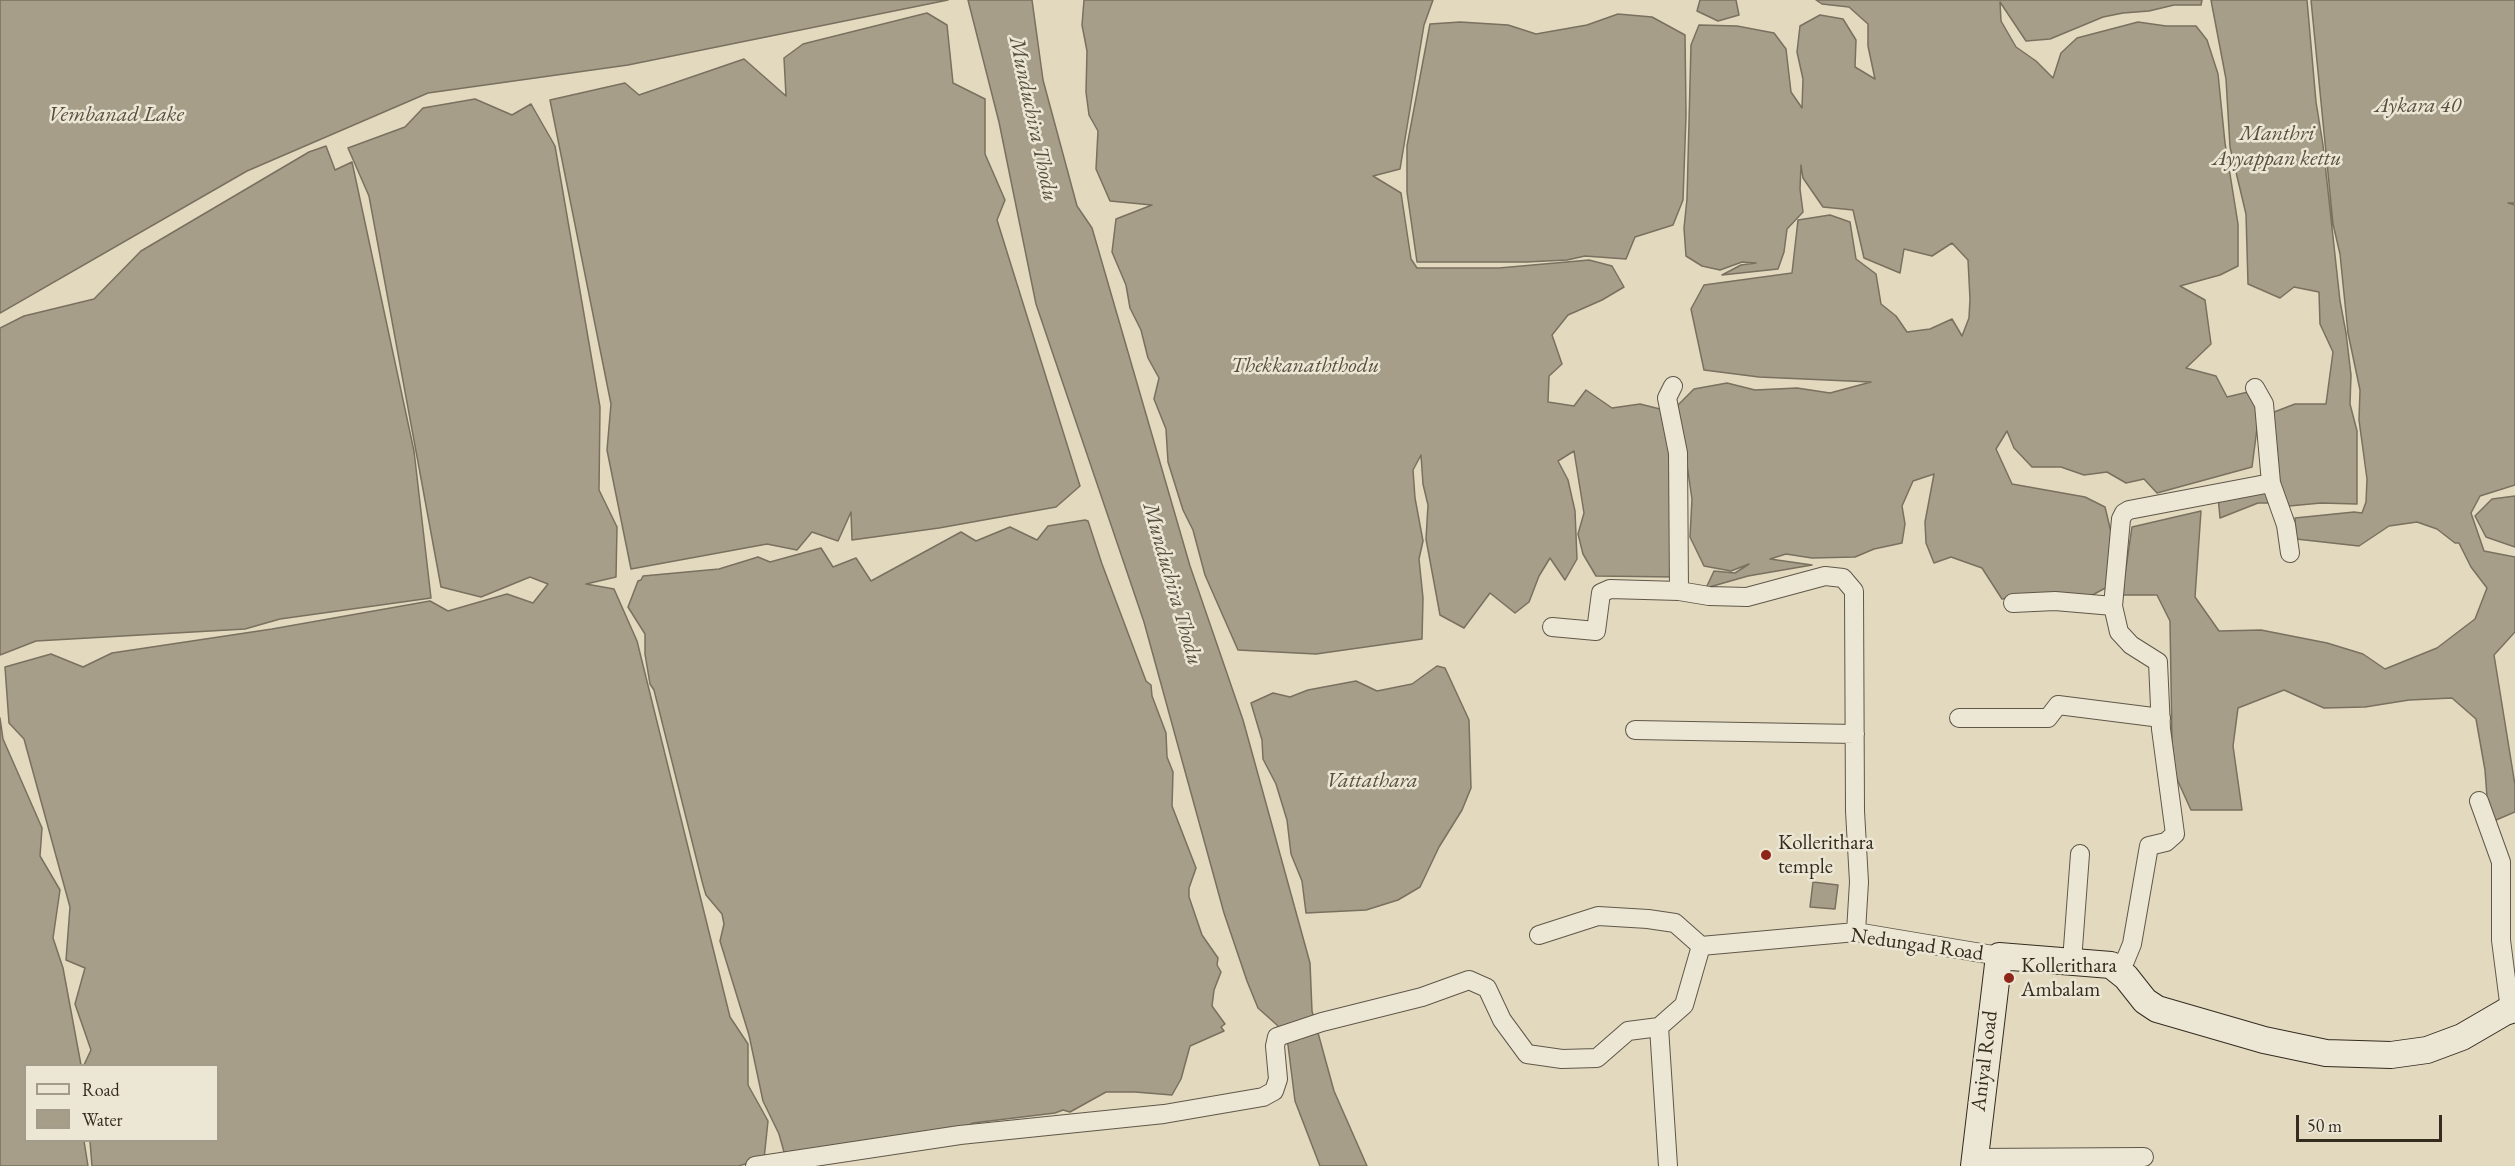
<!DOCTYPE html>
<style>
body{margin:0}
#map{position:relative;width:2515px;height:1166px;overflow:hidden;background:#e2d9bf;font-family:"EB Garamond",serif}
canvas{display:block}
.legend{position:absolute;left:24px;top:1064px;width:195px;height:78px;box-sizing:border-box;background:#ece6d5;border:2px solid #a39c8d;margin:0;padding:8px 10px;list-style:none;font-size:18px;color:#352c20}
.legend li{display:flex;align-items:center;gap:12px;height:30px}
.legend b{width:30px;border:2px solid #a39c8d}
.scale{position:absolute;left:2296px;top:1115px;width:146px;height:27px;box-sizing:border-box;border:3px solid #352c20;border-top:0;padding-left:8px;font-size:18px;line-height:21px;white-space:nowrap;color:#352c20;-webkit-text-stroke:4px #ece6d5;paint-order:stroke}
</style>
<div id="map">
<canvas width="2515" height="1166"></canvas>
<ul class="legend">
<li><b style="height:8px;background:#ece6d5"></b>Road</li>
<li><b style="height:16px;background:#a79e89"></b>Water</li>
</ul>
<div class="scale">50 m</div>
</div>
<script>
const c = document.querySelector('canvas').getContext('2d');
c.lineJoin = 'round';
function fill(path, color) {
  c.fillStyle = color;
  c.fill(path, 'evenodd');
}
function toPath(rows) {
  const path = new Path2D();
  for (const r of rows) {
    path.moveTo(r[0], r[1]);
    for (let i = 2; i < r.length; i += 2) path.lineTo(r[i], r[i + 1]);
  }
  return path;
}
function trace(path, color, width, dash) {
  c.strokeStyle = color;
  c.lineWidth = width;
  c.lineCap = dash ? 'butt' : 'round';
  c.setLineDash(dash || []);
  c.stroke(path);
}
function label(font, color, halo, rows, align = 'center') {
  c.font = font + ' "EB Garamond",serif';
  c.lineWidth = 5;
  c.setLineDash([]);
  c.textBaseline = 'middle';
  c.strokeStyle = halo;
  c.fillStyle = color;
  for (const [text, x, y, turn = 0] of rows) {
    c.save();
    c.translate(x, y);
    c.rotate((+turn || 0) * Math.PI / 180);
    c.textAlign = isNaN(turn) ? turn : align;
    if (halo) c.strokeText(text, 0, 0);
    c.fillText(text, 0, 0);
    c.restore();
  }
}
const water = toPath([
 [0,0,948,0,628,65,428,93,247,171,0,313,0,0],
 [968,0,1032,0,1043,80,1077,206,1092,228,1190,566,1243,720,1310,963,1312,1011,1334,1091,1367,1166,1320,1166,1295,1101,1288,1045,1277,1025,1258,1008,1247,981,1224,913,1144,622,1036,304,999,122,968,0],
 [1084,0,1433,0,1424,25,1400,169,1373,176,1401,193,1411,259,1417,268,1499,268,1589,260,1612,266,1624,287,1602,300,1568,315,1552,335,1562,364,1549,376,1548,402,1574,406,1586,390,1612,408,1640,404,1660,409,1675,408,1694,389,1727,383,1755,390,1797,388,1830,393,1871,382,1759,377,1704,370,1691,309,1704,285,1792,273,1798,220,1830,215,1850,222,1856,259,1876,274,1881,304,1896,316,1907,332,1930,329,1952,319,1962,336,1969,318,1970,299,1968,260,1952,243,1932,256,1904,249,1900,273,1864,258,1853,210,1823,207,1803,178,1801,165,1800,189,1803,212,1787,229,1784,252,1778,269,1722,275,1741,265,1756,263,1742,262,1720,270,1702,266,1686,256,1684,228,1687,199,1691,45,1699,25,1737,26,1774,33,1786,49,1791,92,1802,108,1803,79,1797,52,1800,26,1820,15,1843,19,1856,40,1855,67,1875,79,1868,46,1868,24,1849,7,1822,4,1816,0,2202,0,2201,5,2174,5,2149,11,2123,13,2103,17,2050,39,2026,41,2000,2,2001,21,2016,47,2036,61,2053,78,2061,53,2077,38,2138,22,2166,26,2196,26,2207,40,2218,74,2225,143,2238,224,2238,266,2220,275,2180,286,2205,300,2211,344,2186,368,2216,376,2227,397,2248,392,2259,413,2252,467,2157,493,2144,479,2126,483,2107,472,2084,475,2061,467,2032,467,2014,448,2007,431,1996,449,2012,484,2085,497,2105,507,2111,532,2109,586,2087,598,2030,596,2002,599,1982,568,1951,557,1934,563,1926,543,1925,522,1934,474,1913,481,1902,506,1905,524,1902,543,1874,549,1855,557,1812,558,1786,554,1770,559,1812,565,1748,576,1706,588,1714,571,1735,573,1749,564,1731,571,1704,566,1690,537,1692,499,1687,465,1676,577,1596,576,1583,554,1578,534,1584,513,1574,451,1558,461,1568,480,1575,511,1577,559,1565,580,1550,558,1539,576,1529,602,1515,613,1490,593,1464,628,1440,615,1426,539,1428,505,1423,484,1421,455,1413,470,1415,498,1423,541,1419,559,1423,598,1422,639,1316,654,1238,650,1205,575,1193,530,1183,510,1168,462,1166,429,1154,399,1159,378,1148,358,1141,330,1130,308,1126,285,1112,252,1116,219,1152,205,1110,201,1096,169,1098,131,1089,115,1086,92,1087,51,1082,25,1084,0],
 [1700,0,1736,0,1739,15,1718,21,1697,11,1700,0],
 [2211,0,2307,0,2316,102,2323,145,2340,301,2346,333,2351,375,2350,404,2357,431,2357,504,2321,503,2289,506,2282,491,2272,503,2258,503,2220,518,2218,496,2268,491,2269,414,2295,404,2326,404,2333,352,2320,324,2319,292,2294,287,2280,298,2248,284,2246,214,2230,147,2226,79,2211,0],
 [2311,0,2515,0,2515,203,2508,203,2515,205,2515,485,2480,496,2471,513,2484,551,2515,557,2515,632,2494,655,2515,785,2515,812,2489,823,2485,770,2476,719,2452,698,2409,700,2365,707,2324,708,2284,690,2238,708,2233,746,2242,810,2191,810,2176,777,2172,742,2170,621,2157,595,2122,595,2132,527,2201,511,2195,597,2219,631,2261,630,2327,643,2363,654,2385,669,2437,648,2475,619,2487,588,2471,567,2459,543,2455,543,2437,529,2417,522,2389,526,2359,546,2296,539,2295,518,2354,512,2362,513,2366,502,2367,479,2359,420,2360,390,2348,333,2340,254,2333,224,2311,0],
 [927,13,947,25,953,83,985,99,985,154,1005,200,997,220,1080,486,1056,507,939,528,852,540,851,512,838,541,812,532,797,550,767,544,631,569,607,450,611,404,550,100,625,83,639,95,744,59,786,96,784,58,803,44,927,13],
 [1618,14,1652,17,1685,35,1686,115,1683,200,1673,225,1635,237,1626,259,1585,256,1567,260,1526,262,1417,262,1407,192,1407,146,1430,24,1460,22,1508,25,1536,34,1587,25,1618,14],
 [475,99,512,115,531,104,555,146,600,407,599,490,617,527,616,577,586,584,614,589,637,641,730,1017,748,1044,748,1085,768,1121,764,1159,738,1166,92,1166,90,1141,218,1140,218,1066,84,1065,91,1050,75,1004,85,968,66,960,70,907,24,739,9,723,5,667,51,654,83,667,112,653,272,629,430,601,448,611,507,594,533,603,548,584,530,577,481,597,441,587,369,196,348,148,405,127,423,108,475,99],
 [326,146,335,170,352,162,414,451,431,598,280,619,245,629,36,641,0,655,0,328,24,316,94,299,141,251,309,152,326,146],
 [2515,496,2515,547,2486,537,2475,516,2492,499,2515,496],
 [1085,520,1088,521,1102,564,1146,681,1151,685,1152,696,1166,733,1167,757,1173,772,1172,806,1196,868,1189,888,1189,897,1202,935,1218,958,1217,965,1221,972,1214,990,1212,1006,1225,1024,1221,1027,1224,1031,1190,1046,1181,1079,1172,1095,1135,1092,1106,1092,1070,1112,1063,1110,1055,1113,973,1123,957,1132,786,1159,779,1134,763,1101,749,1035,720,941,724,924,722,914,706,895,703,885,654,690,650,684,645,654,645,634,628,607,638,581,641,580,643,576,719,569,758,557,770,562,821,548,833,567,856,558,871,581,961,532,976,541,1010,527,1037,540,1048,526,1085,520],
 [1437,666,1445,668,1469,720,1471,788,1462,810,1439,847,1420,887,1398,900,1366,910,1306,913,1302,881,1291,854,1287,820,1276,784,1263,759,1262,740,1251,703,1273,693,1290,697,1308,690,1356,681,1377,691,1412,684,1437,666],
 [0,718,3,739,42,828,40,856,60,890,53,938,63,968,81,1065,26,1066,26,1140,84,1141,88,1166,0,1166,0,718],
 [1813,882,1838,885,1835,909,1810,907,1813,882]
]);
fill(water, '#a79e89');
trace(water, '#79705f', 1.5);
const street = toPath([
 [1673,386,1667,398,1678,453,1679,591],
 [2255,388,2264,404,2271,483,2286,525,2290,553],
 [2013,603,2055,601,2113,606],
 [1552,627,1596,631,1601,593,1610,589,1679,591,1709,596,1747,597,1825,576,1843,578,1854,591,1855,811,1859,882,1856,932],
 [1959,718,2048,718,2058,705,2161,718],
 [1635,730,1855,734],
 [2479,801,2501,862,2501,940,2510,1010],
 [1539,935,1598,916,1648,919,1675,923,1701,946],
 [2072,961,2080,854],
 [2111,965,2125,961,2132,944,2149,846,2166,842,2175,834,2161,729,2158,662,2131,645,2119,632,2113,606,2121,519,2124,513,2129,510,2271,483],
 [1659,1027,1668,1166],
 [1974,1158,2144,1157],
 [755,1166,960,1135,1164,1114,1263,1097,1274,1091,1278,1079,1275,1046,1277,1037,1322,1022,1422,997,1469,980,1487,988,1502,1020,1527,1054,1562,1059,1597,1058,1628,1031,1659,1027,1684,1005,1701,946,1856,932,1999,956]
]);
const secondary = toPath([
 [1974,1166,1999,956,2111,965,2126,977,2145,1001,2157,1009,2264,1040,2326,1053,2391,1055,2427,1050,2462,1037,2505,1012,2515,1009]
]);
trace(street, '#605748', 20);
trace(secondary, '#352c20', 28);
trace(street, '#ece6d5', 18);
trace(secondary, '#ece6d5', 26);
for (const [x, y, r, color] of [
 [1766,855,6,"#8f2418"],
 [2009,978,6,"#8f2418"]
]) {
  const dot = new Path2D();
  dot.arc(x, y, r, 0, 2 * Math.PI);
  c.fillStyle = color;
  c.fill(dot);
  trace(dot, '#ece6d5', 2);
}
label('21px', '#352c20', '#ece6d5', [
 ["Kollerithara",1778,843],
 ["temple",1778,867],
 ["Kollerithara",2021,966],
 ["Ambalam",2021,990]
], 'left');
label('21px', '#352c20', '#ece6d5', [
 ["Nedungad Road",1917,945,8],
 ["Aniyal Road",1985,1061,-83]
]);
label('italic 22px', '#574e40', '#ece6d5', [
 ["Aykara 40",2418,106],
 ["Vembanad Lake",116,115],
 ["Munduchira Thodu",1033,119,78],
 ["Manthri",2277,134],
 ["Ayyappan kettu",2277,159],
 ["Thekkanaththodu",1305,366],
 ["Munduchira Thodu",1172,584,74],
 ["Vattathara",1372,781]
]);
</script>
